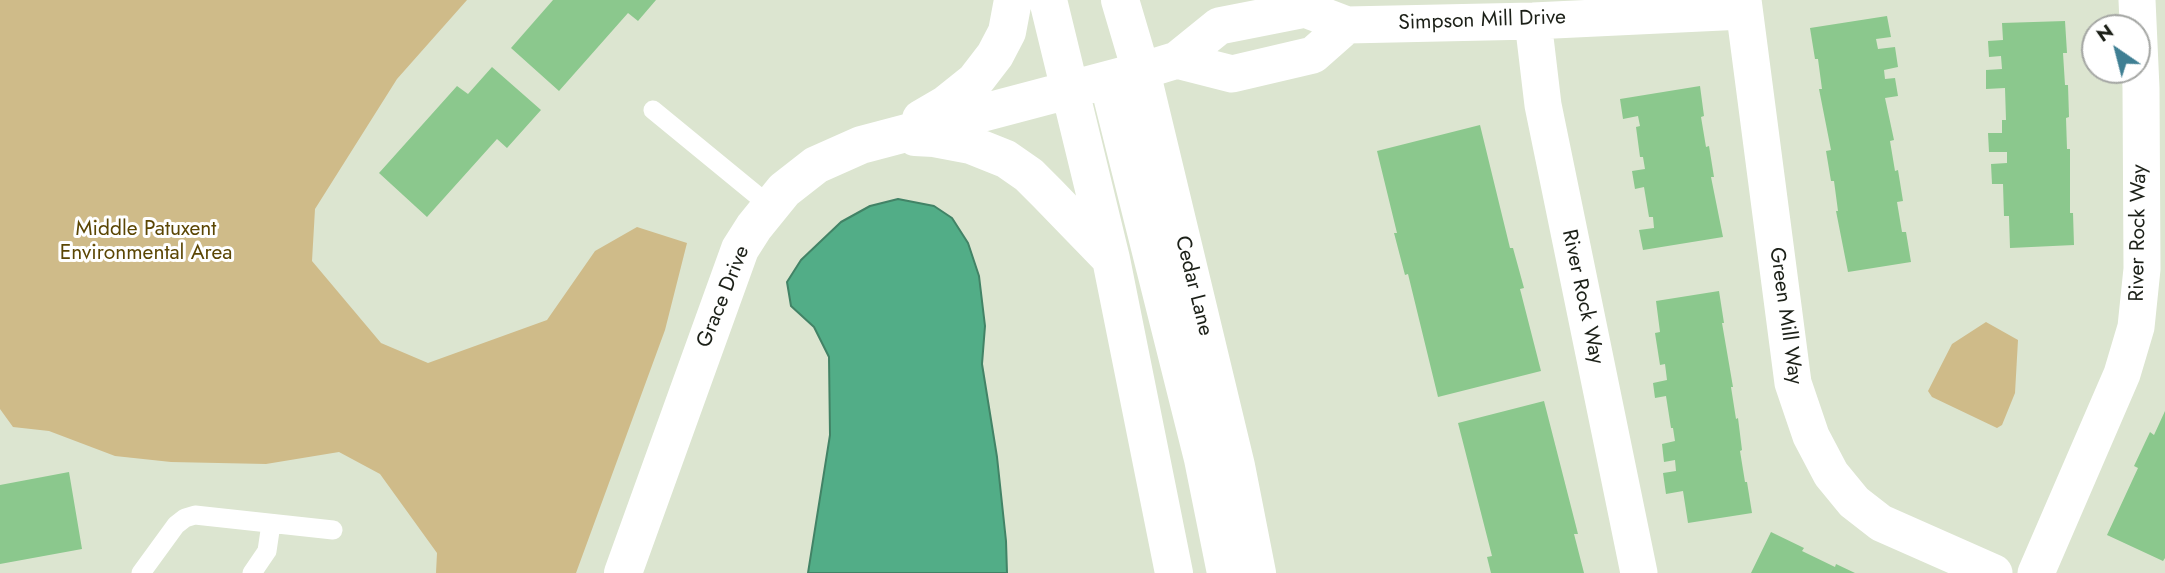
<!DOCTYPE html>
<style>
body{margin:0}
#map{position:relative;width:2165px;height:573px;overflow:hidden;background:#dce5d0;font-family:Jost,sans-serif}
canvas{display:block}
.north{position:absolute;left:2081px;top:14px;width:70px;height:70px;box-sizing:border-box;background:#fff;border:2px solid #a4a6a3;border-radius:50%;rotate:325deg;font-size:19px;font-weight:700;line-height:28px;text-align:center;color:#1c2018}
.north::after{content:'';display:block;margin:auto;width:24px;height:32px;background:#3f7f93;clip-path:polygon(50% 0,100% 100%,50% 72%,0 100%)}
</style>
<div id="map">
<canvas width="2165" height="573"></canvas>
<div class="north">N</div>
</div>
<script>
const c = document.querySelector('canvas').getContext('2d');
c.lineJoin = 'round';
function fill(path, color) {
  c.fillStyle = color;
  c.fill(path, 'evenodd');
}
function toPath(rows) {
  const path = new Path2D();
  for (const r of rows) {
    path.moveTo(r[0], r[1]);
    for (let i = 2; i < r.length; i += 2) path.lineTo(r[i], r[i + 1]);
  }
  return path;
}
function trace(path, color, width, dash) {
  c.strokeStyle = color;
  c.lineWidth = width;
  c.lineCap = dash ? 'butt' : 'round';
  c.setLineDash(dash || []);
  c.stroke(path);
}
function label(font, color, halo, rows, align = 'center') {
  c.font = font + ' Jost,sans-serif';
  c.lineWidth = 6;
  c.setLineDash([]);
  c.textBaseline = 'middle';
  c.strokeStyle = halo;
  c.fillStyle = color;
  for (const [text, x, y, turn = 0] of rows) {
    c.save();
    c.translate(x, y);
    c.rotate((+turn || 0) * Math.PI / 180);
    c.textAlign = isNaN(turn) ? turn : align;
    if (halo) c.strokeText(text, 0, 0);
    c.fillText(text, 0, 0);
    c.restore();
  }
}
fill(toPath([
 [0,0,467,0,397,79,315,209,312,261,381,343,428,363,547,320,595,251,637,227,687,243,665,330,576,573,436,573,437,553,380,474,339,452,266,464,171,462,115,456,49,431,13,427,0,409],
 [1986,322,2018,340,2015,393,2002,425,1997,428,1932,397,1928,391,1952,344]
]), '#cfbb89');
const water = toPath([
 [898,199,934,206,952,218,968,243,979,276,985,326,982,364,997,457,1006,541,1007,573,808,573,830,435,829,357,814,327,791,306,787,282,801,260,841,222,870,206,898,199]
]);
fill(water, '#52ad87');
trace(water, '#428366', 2);
fill(toPath([
 [553,0,656,0,638,21,628,13,559,91,511,48],
 [1887,16,1891,37,1876,39,1878,49,1895,47,1898,67,1884,70,1885,79,1895,78,1898,96,1885,98,1894,140,1890,141,1895,171,1898,170,1903,201,1897,202,1902,232,1906,232,1911,262,1848,272,1836,211,1838,211,1834,181,1831,181,1826,151,1831,150,1819,89,1822,89,1818,59,1815,59,1810,28],
 [2065,21,2067,53,2063,53,2065,85,2068,85,2069,117,2066,118,2067,149,2070,149,2070,213,2073,213,2074,245,2010,248,2009,216,2004,216,2003,184,1992,184,1991,164,2007,163,2007,152,1989,152,1988,133,2002,133,2002,120,2006,120,2005,88,1986,89,1986,70,2002,69,2001,56,1989,57,1988,41,2003,40,2002,23],
 [492,67,541,110,507,148,497,139,427,217,379,173,457,86,468,94],
 [1700,86,1704,116,1701,117,1706,147,1709,146,1714,177,1711,177,1723,237,1643,250,1639,230,1654,228,1653,217,1649,217,1644,187,1635,189,1632,171,1645,169,1643,157,1640,157,1636,127,1640,126,1638,116,1623,119,1620,99],
 [1480,125,1510,248,1513,248,1524,288,1520,289,1541,371,1438,397,1408,274,1405,275,1394,233,1397,233,1377,151],
 [1719,291,1724,323,1722,323,1733,387,1731,387,1736,419,1738,418,1742,450,1740,451,1745,482,1747,482,1752,513,1688,523,1683,491,1666,494,1663,473,1676,471,1675,460,1664,462,1662,444,1675,441,1673,428,1671,428,1666,396,1655,398,1653,383,1667,380,1665,364,1660,365,1655,333,1660,332,1656,301],
 [1544,401,1578,534,1574,534,1584,573,1491,573,1487,557,1492,556,1458,423],
 [2165,411,2165,558,2163,561,2107,535,2138,468,2134,466,2150,432,2154,435],
 [69,472,82,549,0,564,0,485],
 [1771,532,1804,548,1802,551,1835,567,1836,564,1855,573,1751,573]
]), '#8bc88d');
trace(toPath([
 [653,110,770,206],
 [141,573,176,525,185,518,195,515,333,530],
 [252,573,267,551,271,524]
]), '#fff', 19);
trace(toPath([
 [1743,0,1793,383,1811,436,1831,474,1854,502,1881,523,1994,573],
 [1533,21,1543,105,1639,573],
 [1177,60,1232,74,1313,55,1347,25],
 [1141,71,1177,60,1219,26,1305,9,1347,25,1533,21,1743,11],
 [2036,573,2122,374,2136,327,2142,269,2141,88,2137,0]
]), '#fff', 37);
trace(toPath([
 [1048,0,1111,259,1174,573],
 [1120,0,1141,71,1236,466,1257,573],
 [1108,80,1203,459,1226,573],
 [921,119,945,105,975,81,995,55,1007,32,1013,0],
 [915,137,934,138,971,145,1006,159,1029,175,1047,193,1109,257],
 [623,573,740,249,754,227,784,190,816,165,861,145,1141,71]
]), '#fff', 38);
label('21px', '#1c2018', '#fff', [
 ["Simpson Mill Drive",1482,21,-2],
 ["River Rock Way",2139,233,-89],
 ["Cedar Lane",1193,286,76],
 ["Grace Drive",724,297,-68],
 ["River Rock Way",1582,297,78],
 ["Green Mill Way",1785,316,82]
]);
label('21px', '#5b4604', '#fff', [
 ["Middle Patuxent",146,230],
 ["Environmental Area",146,254]
]);
</script>
